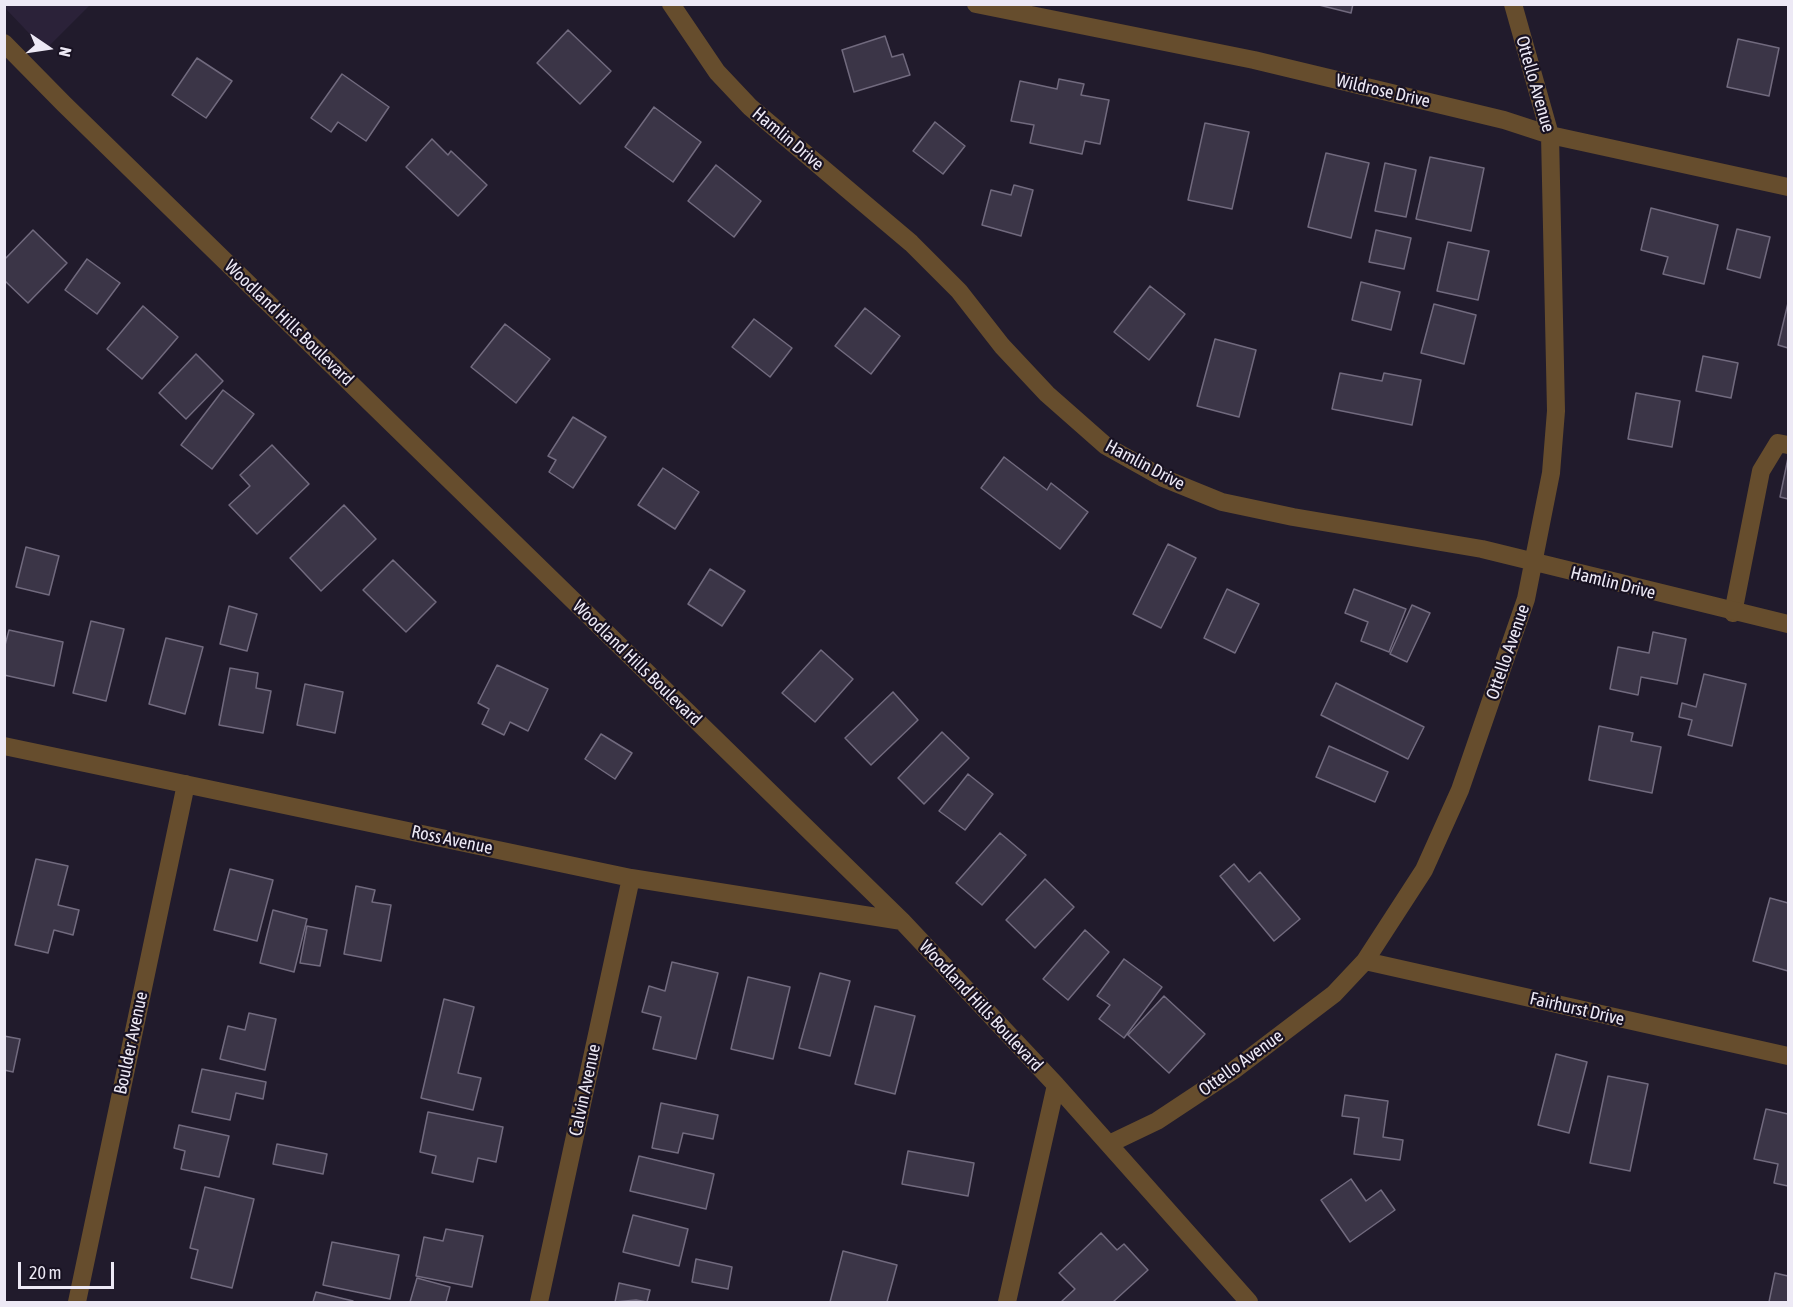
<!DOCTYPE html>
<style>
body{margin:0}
#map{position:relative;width:1793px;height:1307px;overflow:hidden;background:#211b2c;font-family:"Asap Condensed",sans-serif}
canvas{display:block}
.frame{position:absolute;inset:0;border:6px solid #ede9f5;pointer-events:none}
.north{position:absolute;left:18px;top:18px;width:60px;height:60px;-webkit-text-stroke:4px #181222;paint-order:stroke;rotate:103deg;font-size:16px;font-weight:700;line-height:24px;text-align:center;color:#ede9f5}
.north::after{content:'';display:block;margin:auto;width:21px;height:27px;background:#ede9f5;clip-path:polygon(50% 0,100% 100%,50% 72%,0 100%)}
.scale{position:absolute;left:18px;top:1262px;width:96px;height:27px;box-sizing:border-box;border:3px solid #ede9f5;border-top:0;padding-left:8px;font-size:18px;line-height:21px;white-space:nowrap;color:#ede9f5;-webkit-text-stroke:4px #181222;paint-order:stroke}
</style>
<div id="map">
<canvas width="1793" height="1307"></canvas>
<div class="frame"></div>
<div class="north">N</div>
<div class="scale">20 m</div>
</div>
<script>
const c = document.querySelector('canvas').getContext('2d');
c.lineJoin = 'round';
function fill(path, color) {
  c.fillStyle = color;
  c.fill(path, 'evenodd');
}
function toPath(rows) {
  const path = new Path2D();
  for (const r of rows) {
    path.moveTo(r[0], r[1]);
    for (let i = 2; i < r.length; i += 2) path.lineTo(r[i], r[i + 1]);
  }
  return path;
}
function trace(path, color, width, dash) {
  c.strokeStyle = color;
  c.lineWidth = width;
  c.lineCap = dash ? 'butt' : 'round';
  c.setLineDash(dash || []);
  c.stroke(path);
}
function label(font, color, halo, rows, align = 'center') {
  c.font = font + ' "Asap Condensed",sans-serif';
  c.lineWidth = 4.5;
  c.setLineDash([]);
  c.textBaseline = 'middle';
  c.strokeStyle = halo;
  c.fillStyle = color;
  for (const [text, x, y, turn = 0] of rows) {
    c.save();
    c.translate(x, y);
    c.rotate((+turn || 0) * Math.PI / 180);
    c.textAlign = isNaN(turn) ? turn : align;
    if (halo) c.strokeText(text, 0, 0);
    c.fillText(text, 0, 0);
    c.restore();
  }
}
fill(toPath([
 [5,4,90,4,90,5,45,50,5,8]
]), '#2b2239');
const building = toPath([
 [1315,4,1353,4,1351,13,1315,4],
 [568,30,611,71,580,104,537,63,568,30],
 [885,36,892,57,903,54,910,75,854,92,842,50,885,36],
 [1738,39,1779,48,1769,96,1727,87,1738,39],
 [197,58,232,81,206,118,172,95,197,58],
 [342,74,389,107,366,141,338,122,331,132,311,118,342,74],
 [1059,79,1084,84,1081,95,1109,100,1100,144,1085,141,1082,154,1030,143,1034,125,1011,121,1020,81,1057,89,1059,79],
 [654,107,701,142,673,182,625,147,654,107],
 [935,122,965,146,943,174,913,151,935,122],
 [1205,123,1249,132,1232,209,1188,200,1205,123],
 [432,139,448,155,451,151,487,185,458,216,406,167,432,139],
 [1326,153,1369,163,1351,238,1308,227,1326,153],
 [1430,157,1484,168,1471,231,1416,219,1430,157],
 [1385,163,1416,170,1406,217,1375,211,1385,163],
 [716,165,761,201,734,237,688,201,716,165],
 [1014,185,1033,190,1021,236,982,225,991,190,1011,195,1014,185],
 [1651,208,1718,225,1704,284,1663,274,1668,257,1641,250,1651,208],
 [1737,229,1770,237,1760,278,1727,269,1737,229],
 [33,230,67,263,28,303,4,280,4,260,33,230],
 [1376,230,1411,238,1404,269,1369,262,1376,230],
 [1448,242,1489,251,1478,300,1437,291,1448,242],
 [87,259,120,283,97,314,65,290,87,259],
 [1361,282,1400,292,1391,330,1352,320,1361,282],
 [1150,286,1185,314,1149,360,1114,332,1150,286],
 [1788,303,1788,348,1778,345,1788,303],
 [1434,304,1476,315,1464,364,1421,353,1434,304],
 [143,306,178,337,142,379,107,349,143,306],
 [865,308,900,336,871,374,835,346,865,308],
 [754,319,792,348,770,377,732,347,754,319],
 [505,324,550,359,516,403,471,367,505,324],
 [1215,339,1256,350,1239,417,1197,406,1215,339],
 [196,354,223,381,186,419,159,393,196,354],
 [1703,356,1738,363,1731,398,1696,391,1703,356],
 [1340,373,1382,381,1384,373,1421,380,1412,425,1332,409,1340,373],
 [223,390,254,414,212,469,181,445,223,390],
 [1636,393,1680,401,1672,447,1628,439,1636,393],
 [573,417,606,437,573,488,549,472,556,460,548,456,573,417],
 [272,445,309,484,257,534,229,505,250,486,240,475,272,445],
 [1004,457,1047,490,1051,483,1088,512,1060,549,981,488,1004,457],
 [1788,458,1788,499,1780,497,1788,458],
 [663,468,699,492,675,529,638,505,663,468],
 [344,505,376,539,321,591,290,558,344,505],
 [1168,544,1196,558,1161,628,1133,614,1168,544],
 [26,547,59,556,49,595,16,587,26,547],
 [393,560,436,602,406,632,363,590,393,560],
 [710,569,745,591,722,626,688,604,710,569],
 [1227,589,1259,604,1235,653,1204,638,1227,589],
 [1354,589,1406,609,1389,652,1361,641,1368,622,1345,613,1354,589],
 [1412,605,1430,613,1407,662,1390,654,1412,605],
 [229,606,257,614,247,651,220,644,229,606],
 [91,621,124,629,106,701,73,693,91,621],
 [9,630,63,642,54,686,4,675,4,649,9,630],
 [1653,632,1686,639,1677,684,1641,677,1638,695,1610,689,1618,647,1649,653,1653,632],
 [166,638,203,647,185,714,149,704,166,638],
 [821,650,853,679,815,722,782,693,821,650],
 [497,665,548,689,528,731,510,722,504,735,482,724,489,709,478,703,497,665],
 [230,668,258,673,256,688,271,691,263,733,219,725,230,668],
 [1704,674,1746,684,1732,746,1688,735,1692,720,1679,717,1682,703,1696,707,1704,674],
 [1336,683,1424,727,1408,759,1321,715,1336,683],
 [305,684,343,692,335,733,297,725,305,684],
 [893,692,918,720,871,765,845,738,893,692],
 [1599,726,1633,733,1631,741,1661,747,1652,793,1589,780,1599,726],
 [942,732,969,758,924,804,898,778,942,732],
 [601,734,632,753,615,779,585,759,601,734],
 [1329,746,1388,772,1375,802,1316,777,1329,746],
 [968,774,993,794,965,830,939,811,968,774],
 [1000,833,1026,855,982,905,956,883,1000,833],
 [36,859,68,866,58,905,79,910,73,935,54,930,48,953,15,945,36,859],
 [1234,864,1249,882,1260,872,1300,919,1274,941,1220,876,1234,864],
 [230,869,273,880,257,941,214,930,230,869],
 [1045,879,1074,907,1035,948,1006,920,1045,879],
 [356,886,375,890,372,902,391,905,381,961,344,954,356,886],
 [1770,898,1788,903,1788,971,1753,961,1770,898],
 [273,910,307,919,294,972,260,963,273,910],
 [307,926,327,930,320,966,300,963,307,926],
 [1085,930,1109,952,1068,1000,1043,979,1085,930],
 [1124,959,1162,987,1124,1038,1099,1019,1110,1005,1097,996,1124,959],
 [672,962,718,973,696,1059,653,1049,661,1017,642,1012,649,986,665,991,672,962],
 [820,973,850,981,830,1056,799,1048,820,973],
 [748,977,790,987,773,1059,731,1049,748,977],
 [1164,996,1205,1034,1169,1073,1128,1035,1164,996],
 [444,999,474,1007,458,1073,481,1078,473,1110,421,1098,444,999],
 [875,1006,915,1016,895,1094,855,1084,875,1006],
 [249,1013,276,1019,265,1070,220,1059,228,1026,245,1030,249,1013],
 [4,1036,20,1039,13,1072,4,1070,4,1036],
 [1556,1054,1587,1062,1569,1133,1538,1125,1556,1054],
 [202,1069,266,1082,263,1099,236,1093,230,1120,192,1112,202,1069],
 [1608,1076,1648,1084,1630,1171,1590,1163,1608,1076],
 [1345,1095,1388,1101,1383,1137,1403,1140,1400,1160,1354,1154,1359,1118,1342,1116,1345,1095],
 [661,1103,718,1115,713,1139,683,1133,678,1153,652,1148,661,1103],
 [1766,1109,1788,1114,1788,1186,1774,1183,1778,1164,1754,1159,1766,1109],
 [428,1112,503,1127,496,1162,478,1158,473,1182,432,1173,436,1156,420,1152,428,1112],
 [179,1125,229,1136,219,1177,181,1169,185,1151,174,1148,179,1125],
 [277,1144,327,1154,323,1174,273,1164,277,1144],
 [908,1151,974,1163,968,1196,902,1184,908,1151],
 [639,1156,714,1174,706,1209,630,1191,639,1156],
 [1351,1179,1366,1201,1381,1190,1395,1210,1350,1242,1321,1200,1351,1179],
 [205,1187,254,1199,232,1288,191,1278,198,1250,190,1248,205,1187],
 [633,1215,688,1229,679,1266,623,1252,633,1215],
 [446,1229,483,1236,472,1287,416,1276,424,1237,443,1241,446,1229],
 [1101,1233,1117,1250,1124,1244,1148,1270,1113,1302,1061,1302,1075,1289,1059,1273,1101,1233],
 [332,1242,399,1255,390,1299,323,1285,332,1242],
 [843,1251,897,1265,887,1302,830,1302,843,1251],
 [696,1259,732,1267,728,1289,692,1282,696,1259],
 [1775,1273,1788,1276,1788,1302,1769,1302,1775,1273],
 [417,1278,450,1287,446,1302,410,1302,417,1278],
 [619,1283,650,1290,647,1302,636,1300,615,1302,619,1283],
 [316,1292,353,1301,353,1302,313,1302,316,1292]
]);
fill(building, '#3b3547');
trace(building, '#716a7e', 1.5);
trace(toPath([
 [1733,613,1761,471,1778,443,1788,445]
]), '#664d2d', 18);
trace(toPath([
 [671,4,717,72,750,107,911,243,959,291,1002,346,1047,394,1106,446,1163,478,1222,502,1293,517,1482,549,1788,624],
 [976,4,1254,60,1504,120,1550,135,1788,187],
 [4,43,64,104,902,921,1056,1085,1249,1302],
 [4,746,631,878,902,921],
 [1365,961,1788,1056],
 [1109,1144,1157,1121,1234,1070,1334,994,1365,961,1424,870,1460,790,1526,599,1551,473,1556,411,1550,135,1513,4],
 [77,1302,186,784],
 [539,1302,631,878],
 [1007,1302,1056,1085]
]), '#664d2d', 18);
label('18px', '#ede9f5', '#181222', [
 ["Ottello Avenue",1535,84,74],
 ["Wildrose Drive",1383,91,13],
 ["Hamlin Drive",788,139,40],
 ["Woodland Hills Boulevard",289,323,44],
 ["Hamlin Drive",1145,465,28],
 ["Hamlin Drive",1613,583,14],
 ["Ottello Avenue",1508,652,-71],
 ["Woodland Hills Boulevard",637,663,44],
 ["Ross Avenue",452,840,12],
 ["Woodland Hills Boulevard",981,1006,47],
 ["Fairhurst Drive",1577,1009,13],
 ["Boulder Avenue",131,1043,-78],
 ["Ottello Avenue",1241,1063,-36],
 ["Calvin Avenue",585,1090,-78]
]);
</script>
